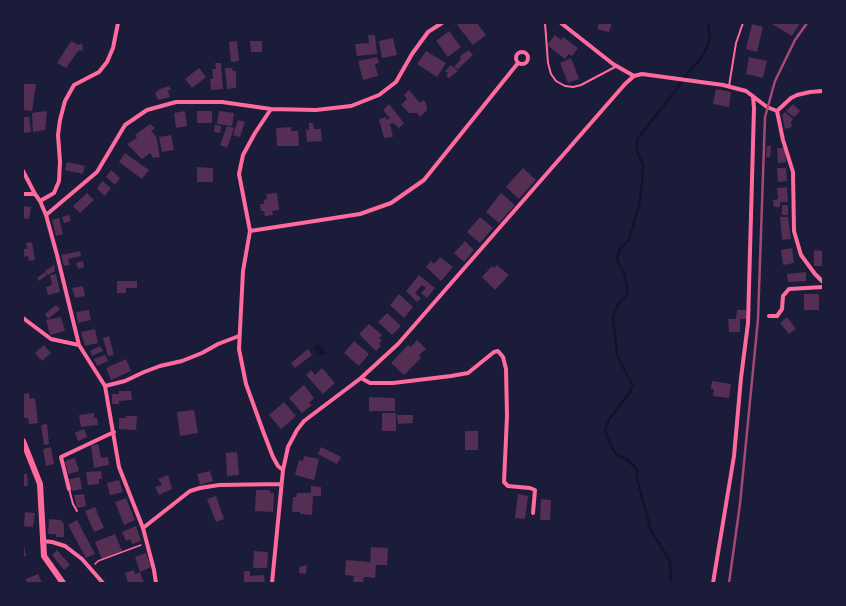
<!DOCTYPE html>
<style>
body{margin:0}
#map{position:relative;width:846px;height:606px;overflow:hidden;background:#1b1b3a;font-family:"Sofia Sans Condensed",sans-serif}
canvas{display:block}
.frame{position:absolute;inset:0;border:24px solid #1b1b3a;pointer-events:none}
</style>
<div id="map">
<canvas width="846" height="606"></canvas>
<div class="frame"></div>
</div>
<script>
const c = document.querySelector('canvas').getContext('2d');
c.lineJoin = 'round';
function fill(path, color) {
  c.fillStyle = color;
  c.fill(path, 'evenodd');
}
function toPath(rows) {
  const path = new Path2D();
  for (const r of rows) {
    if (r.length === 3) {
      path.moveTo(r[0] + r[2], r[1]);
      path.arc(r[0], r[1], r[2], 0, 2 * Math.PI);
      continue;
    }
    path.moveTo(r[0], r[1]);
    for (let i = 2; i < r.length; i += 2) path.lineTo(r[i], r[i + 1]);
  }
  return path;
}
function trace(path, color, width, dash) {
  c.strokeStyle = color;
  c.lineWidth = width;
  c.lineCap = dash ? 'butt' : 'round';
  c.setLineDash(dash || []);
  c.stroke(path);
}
fill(toPath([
 [318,344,326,353,321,356,313,348]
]), '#12122b');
trace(toPath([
 [671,583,670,561,651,531,637,479,637,469,627,460,616,454,610,444,605,429,610,418,630,392,633,386,617,355,613,316,618,304,627,295,627,286,624,273,617,260,619,250,629,240,639,205,642,186,643,165,637,151,637,141,642,133,673,94,689,71,700,60,708,46,710,37,708,23]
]), '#12122b', 2.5);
fill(toPath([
 [460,23,477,23,486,35,473,45,457,25],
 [599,23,612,23,609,32,597,29],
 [770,23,800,23,792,36],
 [752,24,763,27,757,52,746,49],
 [449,31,461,47,448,57,436,41],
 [368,35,375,35,377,54,357,56,355,44,369,43],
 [555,35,561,40,563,37,578,48,572,56,569,54,565,59,547,45],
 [393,38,397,55,382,58,379,41],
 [71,41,78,45,82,43,83,50,78,51,66,68,57,63],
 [237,41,239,61,231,62,229,42],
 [250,41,262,41,262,52,251,52],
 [469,50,473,55,458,69,454,67,461,59,460,56],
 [426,51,446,63,437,77,417,64],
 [377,57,379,63,375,64,378,76,363,80,358,61],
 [749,57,767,61,763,78,746,74],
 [571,58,579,79,568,83,560,63],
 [215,63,221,63,223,89,211,90,210,79,213,79,212,69,216,69],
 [451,65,458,71,449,78,446,76,448,73,445,71],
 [199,68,206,77,192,88,185,79],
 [225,68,232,68,233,71,236,71,236,88,227,89],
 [23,84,36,84,32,111,23,110,24,92,23,92],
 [169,86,171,90,168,90,170,97,158,100,155,93,160,89],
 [716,89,731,92,729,107,713,104],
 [409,90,420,103,423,100,426,103,427,110,420,117,417,113,409,113,401,105,407,99,404,95],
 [389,104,404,123,399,128,393,123,390,124,393,137,384,138,379,119,386,117,387,120,390,118,383,110],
 [793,104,800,111,794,117,786,111],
 [47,111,45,130,33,132,32,113],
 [185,111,187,126,176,128,174,113],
 [197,111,212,111,212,123,197,123],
 [219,111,234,113,232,126,217,124],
 [785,112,793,119,791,122,792,127,785,129,782,115],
 [23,117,29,117,31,132,23,133],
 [238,120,245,122,240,137,233,135],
 [309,123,313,123,314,129,321,129,322,141,307,142,306,130,309,130],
 [150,124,155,128,151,131,156,136,160,157,153,158,150,153,142,159,127,144,137,138,135,135],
 [215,125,221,126,220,133,214,132],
 [227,126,234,128,227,148,220,145],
 [291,127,291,131,298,131,299,146,277,146,276,128],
 [171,135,174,150,162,152,159,137],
 [767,146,771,146,770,157,766,157],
 [777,148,785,148,786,162,778,163],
 [125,153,149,170,142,179,119,162],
 [67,162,85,166,83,174,65,170],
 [197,167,213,168,213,182,197,182],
 [523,168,536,180,519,199,506,187],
 [777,168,786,168,787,181,778,182],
 [111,170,120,178,115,185,106,177],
 [102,181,111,188,105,196,97,189],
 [787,187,788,202,780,202,780,207,774,207,773,200,778,199,777,188],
 [87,193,94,200,80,213,73,206],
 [277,193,279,210,272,211,273,215,265,216,264,211,261,211,260,204,264,204,264,200,267,199,266,194],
 [501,193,515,205,499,223,486,212],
 [782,205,788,205,788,215,782,215],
 [23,206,31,207,29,219,23,218],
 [69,215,71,221,64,223,62,217],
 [480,217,493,228,480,243,467,232],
 [780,217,788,217,791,239,782,240],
 [59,218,63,234,56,236,52,220],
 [465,241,474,250,464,262,454,253],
 [32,242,35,260,29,261,28,256,23,257,23,249,27,249,26,243],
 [792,248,794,263,783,265,781,250],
 [814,250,823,251,823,266,814,266],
 [80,251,81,256,68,259,70,265,64,266,61,255],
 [440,257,453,267,441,281,426,267,431,261,434,264],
 [83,261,84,267,78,269,76,263],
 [54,265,55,271,48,275,45,271],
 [497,265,509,275,495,290,482,277,492,266,494,268],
 [45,272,47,275,39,281,37,278],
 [806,272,806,281,788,282,787,274],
 [56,274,60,292,48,295,46,287,52,285,50,275],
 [419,275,435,288,427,298,421,293,426,288,422,285,415,293,421,298,417,302,406,291],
 [117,281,137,281,137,288,126,288,126,293,117,293],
 [83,286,85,296,75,298,72,288],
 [399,294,413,307,404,318,390,305],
 [804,294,819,294,819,310,804,310],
 [56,305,60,309,48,319,45,314],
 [89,310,91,320,78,323,76,312],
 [737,310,746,310,746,319,740,319,740,332,729,332,728,319,736,319],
 [387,313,401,326,392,335,378,322],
 [61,317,65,331,50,335,46,320],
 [787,317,796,329,789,334,780,323],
 [369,324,382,335,379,338,382,340,379,344,381,346,376,351,359,334],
 [95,329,98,343,85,346,81,332],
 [109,336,114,355,108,356,103,338],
 [417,340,426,349,419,355,421,358,404,375,391,363,408,345,411,347],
 [354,341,369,354,359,366,344,353],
 [44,345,51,353,42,361,35,353],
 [100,346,103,351,92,356,90,351],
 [308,349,312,355,295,368,291,363],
 [105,355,108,361,97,366,94,359],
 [126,359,131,371,111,380,106,368],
 [322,368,335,383,323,394,306,375,311,370,315,375],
 [712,381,731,384,729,398,713,396,714,389,711,389],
 [304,385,314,398,309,403,312,405,302,413,289,398],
 [119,391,131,391,132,400,119,401,119,404,112,404,112,394,119,394],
 [29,393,30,399,35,398,38,423,29,424,28,418,23,418,23,394],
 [369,397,395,398,395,411,369,411],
 [284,402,296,416,281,429,269,415],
 [194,410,198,433,180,436,177,412],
 [94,413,94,418,97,418,98,425,81,427,79,415],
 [382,413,396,413,396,431,382,431],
 [397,415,413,415,413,423,398,424],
 [126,416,137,416,136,430,119,429,119,418,126,418],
 [47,424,49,444,44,445,41,425],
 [84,429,87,437,78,441,75,433],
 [465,431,478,431,478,450,465,450],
 [98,444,101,458,108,457,109,465,94,468,91,445],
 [51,447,54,464,46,466,43,449],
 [321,447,341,457,337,464,318,454],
 [237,452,239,475,227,476,226,453],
 [304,456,319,459,314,480,295,475,299,460,303,461],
 [75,458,79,471,68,474,65,461],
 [101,471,102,479,99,479,99,484,88,485,86,472],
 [210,471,213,481,200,485,197,474],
 [23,474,27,474,28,486,23,486],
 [168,475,172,489,159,495,155,487,162,485,158,479],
 [80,477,82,489,72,491,69,479],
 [119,480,123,492,110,495,107,483],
 [311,486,321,487,321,496,313,496,312,515,300,514,300,512,292,512,293,497,296,497,297,493,311,493],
 [256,490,270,490,270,493,274,493,273,512,255,511],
 [84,494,86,506,77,508,74,495],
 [518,494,528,496,525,519,515,518],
 [216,496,224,519,216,522,207,499],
 [126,498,135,520,124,525,115,502],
 [541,499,551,500,550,520,540,520],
 [95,507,104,528,94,532,85,511],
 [25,512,35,513,33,527,24,526],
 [49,519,61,520,64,525,64,537,56,537,56,534,48,534],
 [77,520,95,554,86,558,68,525],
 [136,526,141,541,132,544,130,539,126,541,122,532],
 [115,534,122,551,102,559,95,542],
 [23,539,26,556,23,557],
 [371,547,388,548,387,565,376,565,375,578,345,575,346,560,369,562,370,564],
 [57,550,70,565,64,570,52,555],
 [254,551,268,552,267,568,253,568],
 [146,553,151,567,140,572,135,557],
 [307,565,306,574,299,573,299,567],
 [134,570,135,574,140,572,144,583,128,583,125,573],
 [244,571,250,571,250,576,264,575,265,583,244,583],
 [38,574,42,583,27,583,26,579],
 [354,576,364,577,363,583,353,583]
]), '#542f53');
trace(toPath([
 [95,564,98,561,141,545]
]), '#ff6b9d', 1.5);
trace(toPath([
 [545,23,548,63,551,74,556,81,565,86,573,87,581,85,615,67],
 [729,86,736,43,743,23],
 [69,489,73,504,77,511]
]), '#ff6b9d', 2);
trace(toPath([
 [561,23,613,64,634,76],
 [522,58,6],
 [271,109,255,133,243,155,239,174,250,231,243,271,239,349,246,384,263,431,273,457,278,466,283,470],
 [777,111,783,140,793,172,794,231,801,255,815,274,823,282],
 [777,111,791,98,797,95,810,92,823,91],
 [23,171,35,194,40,201,46,215,57,255,79,345,105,386,119,467,143,528,154,570,156,583],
 [23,194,35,194],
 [40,201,54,193,59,181,60,162,58,135,60,120,65,101,74,85,99,72,107,62,113,48,118,23],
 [46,215,97,172,125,125,147,110,176,102,222,102,271,109,316,110,351,106,379,95,396,82,412,54,428,32,442,23],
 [250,231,360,214,391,203,424,180,518,63],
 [769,316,777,316,782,309,783,296,789,289,823,287],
 [23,318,51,339,79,345],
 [361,378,370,383,393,383,451,376,468,373,494,352,498,351,503,357,506,369,507,416,504,482,508,486,530,488,535,490,533,513],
 [105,386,125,381,144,372,160,366,182,361,202,353,218,344,239,336],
 [69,489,61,457,114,432],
 [143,528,190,491,200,488,219,485,281,484],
 [42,541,52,542,65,546,82,559,103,583],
 [272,583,283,470,288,447,297,430,304,421,361,378,398,344,625,84,634,76,642,74,723,85,746,91,767,107,777,111],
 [713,583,734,456,741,378,748,323,754,108,753,96]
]), '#ff6b9d', 4);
trace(toPath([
 [23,441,40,484,44,556,63,583]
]), '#ff6b9d', 6);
trace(toPath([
 [729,583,740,504,758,319,765,117,775,81,795,40,807,23]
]), '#a44b75', 2.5);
</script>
